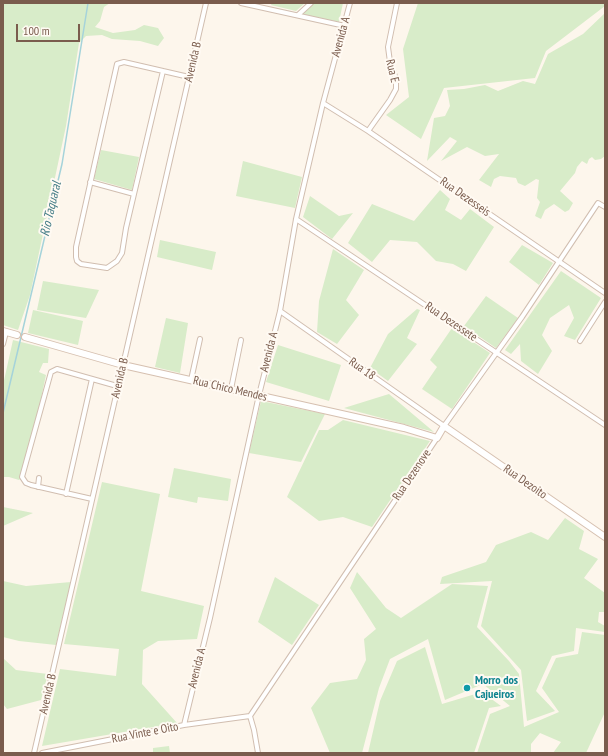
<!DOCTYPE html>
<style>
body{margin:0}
#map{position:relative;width:608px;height:756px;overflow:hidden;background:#fdf6ec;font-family:"PT Sans Narrow",sans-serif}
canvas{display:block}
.frame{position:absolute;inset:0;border:4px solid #7a5c4d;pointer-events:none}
.scale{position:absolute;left:16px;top:24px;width:64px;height:18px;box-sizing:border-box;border:2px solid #7a5c4d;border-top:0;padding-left:5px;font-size:12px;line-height:14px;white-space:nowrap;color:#7a5c4d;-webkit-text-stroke:3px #fffaf3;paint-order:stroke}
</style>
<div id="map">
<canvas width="608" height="756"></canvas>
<div class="frame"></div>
<div class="scale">100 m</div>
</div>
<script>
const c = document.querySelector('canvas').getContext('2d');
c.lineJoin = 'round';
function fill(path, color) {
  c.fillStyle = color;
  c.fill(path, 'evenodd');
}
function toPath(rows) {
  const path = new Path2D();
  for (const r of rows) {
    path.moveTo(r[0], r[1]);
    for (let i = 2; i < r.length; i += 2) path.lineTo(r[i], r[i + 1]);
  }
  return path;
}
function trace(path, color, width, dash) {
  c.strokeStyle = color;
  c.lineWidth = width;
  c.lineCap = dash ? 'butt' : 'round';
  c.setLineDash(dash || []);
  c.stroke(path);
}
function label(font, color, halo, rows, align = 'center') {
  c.font = font + ' "PT Sans Narrow",sans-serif';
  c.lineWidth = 4;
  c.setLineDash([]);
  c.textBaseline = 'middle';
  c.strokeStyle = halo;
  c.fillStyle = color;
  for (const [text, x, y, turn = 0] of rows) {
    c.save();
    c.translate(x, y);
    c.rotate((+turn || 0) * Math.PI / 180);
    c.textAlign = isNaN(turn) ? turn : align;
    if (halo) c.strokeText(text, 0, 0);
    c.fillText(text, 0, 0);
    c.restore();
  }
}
fill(toPath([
 [3,3,110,3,104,7,100,21,95,27,113,33,135,30,144,25,158,28,164,38,158,46,140,41,112,39,102,35,86,36,79,43,66,126,30,295,18,330,3,325],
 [272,3,305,3,296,11,271,5],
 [314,3,343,3,339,22,302,14],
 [418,3,605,3,605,6,546,51,535,78,444,88,421,139,386,115,409,97,403,49],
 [605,13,605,156,601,159,595,160,592,157,589,159,587,164,582,161,577,167,575,173,560,191,573,203,569,210,565,212,554,204,545,210,541,219,535,216,540,202,537,198,539,180,536,179,525,186,518,183,516,178,500,176,494,179,491,187,479,180,499,154,485,156,467,147,441,161,457,141,450,137,427,161,434,118,445,116,450,106,447,90,464,89,485,85,498,91,523,81,535,84,548,54,583,34],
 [101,150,139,157,132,190,94,179],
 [243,161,302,177,295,208,236,196],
 [440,190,450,199,445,210,461,220,470,209,494,227,466,271,453,264,436,261,417,242,390,240,372,262,348,243,372,204,414,221],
 [310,196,339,216,353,213,332,239,303,217],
 [160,240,216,252,212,270,157,257],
 [522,245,553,263,539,285,509,262],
 [333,249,364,270,346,300,359,315,337,344,317,332,319,301],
 [561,271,601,298,575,340,564,336,574,318,569,305,550,318,542,335,552,351,538,374,521,361,520,344,511,354,505,350],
 [43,281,99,290,86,318,37,310],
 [486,296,518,318,496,348,464,326],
 [417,309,420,310,407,338,417,344,388,381,370,368,388,334],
 [33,310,83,321,78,345,28,333],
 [166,318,188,323,180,373,155,367],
 [452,328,490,353,452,409,422,389,437,367,430,360],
 [13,340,49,349,48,363,43,363,39,372,46,375,25,475,19,480,9,477,3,477,3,385],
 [278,345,341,365,329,401,266,382],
 [389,394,434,432,344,408],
 [261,401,325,414,301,462,249,453],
 [343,420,430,441,372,527,343,517,319,521,287,497,319,430,328,430],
 [174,468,231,479,228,501,198,497,197,503,168,497],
 [102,482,160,494,141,591,204,606,197,639,158,641,143,650,142,684,177,723,42,746,60,669,116,676,119,649,64,644],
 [3,507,33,513,3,526],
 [565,518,584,531,579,549,598,559,584,578,605,593,605,612,599,612,598,622,605,626,605,632,576,628,574,651,552,656,536,691,555,711,527,721,521,670,481,626,492,581,440,584,442,577,486,562,496,545,531,532,548,540],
 [357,572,386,608,401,618,452,584,488,586,477,627,509,661,519,674,524,727,559,712,542,688,556,658,578,654,582,632,605,635,605,712,586,753,553,753,561,742,540,733,531,744,531,753,477,753,490,714,510,706,483,684,445,700,428,639,390,659,379,688,362,753,330,753,311,708,330,683,357,679,366,660,364,639,376,629,350,588],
 [275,577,319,605,292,645,258,622],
 [3,581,26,586,71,582,56,645,19,641,3,637],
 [425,647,442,704,482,692,501,706,489,708,474,753,368,753,380,701,397,661],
 [3,658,16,670,48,674,41,700,7,709,3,704],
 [169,746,170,753,153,753,153,748]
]), '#d8ecc9');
trace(toPath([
 [3,413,62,164,88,3]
]), '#a5d3da', 1.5);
const minor = toPath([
 [241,3,345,26],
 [298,15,311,3],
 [163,71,126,228,122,253,117,261,107,268,81,264,77,261,76,257,76,247,117,64,124,62,189,77],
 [323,103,368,131,605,293],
 [368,131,390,100,396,89,396,79,390,62,388,47,397,3],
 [90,182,134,194],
 [296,219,605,425],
 [280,311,444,426,522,317,598,203,605,207],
 [580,341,605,302],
 [3,344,6,332],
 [191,380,200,339],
 [231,389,241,340],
 [38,487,39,478],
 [66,494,92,379],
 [92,499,31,485,26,483,22,477,51,372,57,369,117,386],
 [184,725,210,618,259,395,280,311,296,219,323,103,350,3],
 [34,753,206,3],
 [42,753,184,725,250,716],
 [258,753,254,730,250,716,437,438]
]);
const secondary = toPath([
 [3,331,17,335],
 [25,337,123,365,404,428,437,438,444,426,605,537]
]);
trace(minor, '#d1beb0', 6);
trace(secondary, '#d6c0b0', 8);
trace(minor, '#fff', 4);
trace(secondary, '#fff', 6);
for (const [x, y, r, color] of [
 [467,688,4,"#0f9aa8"]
]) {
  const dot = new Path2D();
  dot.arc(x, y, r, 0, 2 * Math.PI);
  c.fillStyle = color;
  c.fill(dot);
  trace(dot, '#fffaf3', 1.5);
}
label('12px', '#7a5c4d', '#fffaf3', [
 ["Avenida A",341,37,-75],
 ["Avenida B",193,62,-77],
 ["Rua E",392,71,77],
 ["Rua Dezesseis",465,197,35],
 ["Rua Dezessete",451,322,34],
 ["Avenida A",269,352,-76],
 ["Rua 18",362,369,35],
 ["Avenida B",120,378,-77],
 ["Rua Chico Mendes",230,389,13],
 ["Rua Dezenove",412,475,-56],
 ["Rua Dezoito",525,482,35],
 ["Avenida A",197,668,-76],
 ["Avenida B",48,694,-77],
 ["Rua Vinte e Oito",145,733,-11]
]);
label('bold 12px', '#0d838f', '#fffaf3', [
 ["Morro dos",475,681],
 ["Cajueiros",475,695]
], 'left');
label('italic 13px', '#437c86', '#fffaf3', [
 ["Rio Taquaral",51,209,-77]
]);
</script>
